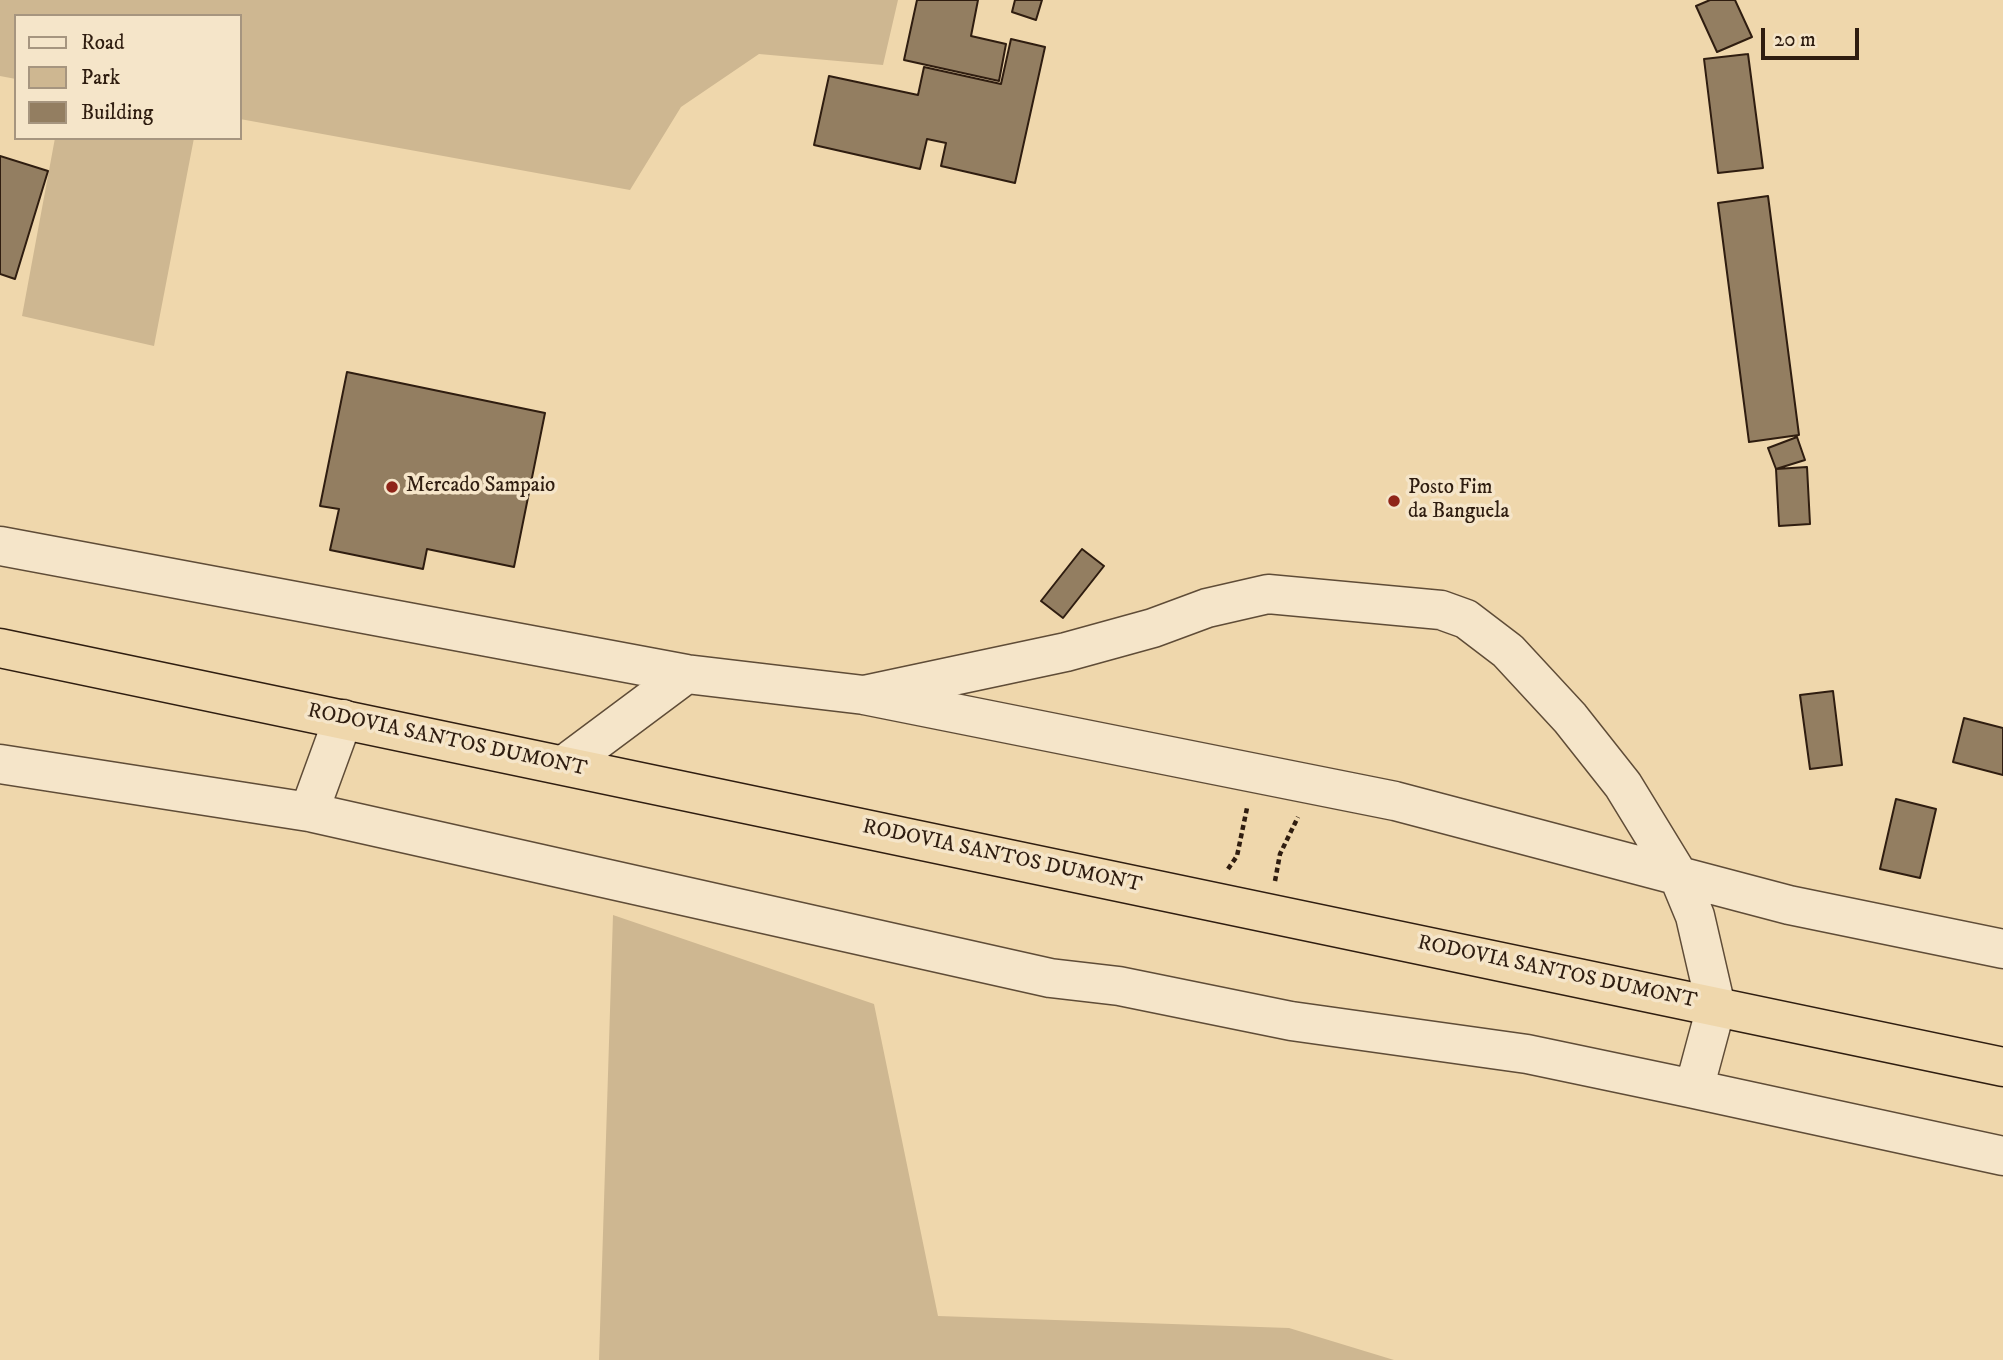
<!DOCTYPE html>
<style>
body{margin:0}
#map{position:relative;width:2003px;height:1360px;overflow:hidden;background:#efd7ac;font-family:"IM FELL DW Pica",serif}
canvas{display:block}
.legend{position:absolute;left:14px;top:14px;width:228px;height:126px;box-sizing:border-box;background:#f5e5c9;border:2px solid #a6957f;margin:0;padding:9px 12px;list-style:none;font-size:21px;color:#2f1d10}
.legend li{display:flex;align-items:center;gap:14px;height:35px}
.legend b{width:35px;border:2px solid #a6957f}
.scale{position:absolute;left:1761px;top:28px;width:98px;height:32px;box-sizing:border-box;border:4px solid #2f1d10;border-top:0;padding-left:9px;font-size:21px;line-height:24px;white-space:nowrap;color:#2f1d10;-webkit-text-stroke:5px #f5e5c9;paint-order:stroke}
</style>
<div id="map">
<canvas width="2003" height="1360"></canvas>
<ul class="legend">
<li><b style="height:9px;background:#f5e5c9"></b>Road</li>
<li><b style="height:19px;background:#ceb791"></b>Park</li>
<li><b style="height:19px;background:#937e61"></b>Building</li>
</ul>
<div class="scale">20 m</div>
</div>
<script>
const c = document.querySelector('canvas').getContext('2d');
c.lineJoin = 'round';
function fill(path, color) {
  c.fillStyle = color;
  c.fill(path, 'evenodd');
}
function toPath(rows) {
  const path = new Path2D();
  for (const r of rows) {
    path.moveTo(r[0], r[1]);
    for (let i = 2; i < r.length; i += 2) path.lineTo(r[i], r[i + 1]);
  }
  return path;
}
function trace(path, color, width, dash) {
  c.strokeStyle = color;
  c.lineWidth = width;
  c.lineCap = dash ? 'butt' : 'round';
  c.setLineDash(dash || []);
  c.stroke(path);
}
function label(font, color, halo, rows, align = 'center') {
  c.font = font + ' "IM FELL DW Pica",serif';
  c.lineWidth = 7;
  c.setLineDash([]);
  c.textBaseline = 'middle';
  c.strokeStyle = halo;
  c.fillStyle = color;
  for (const [text, x, y, turn = 0] of rows) {
    c.save();
    c.translate(x, y);
    c.rotate((+turn || 0) * Math.PI / 180);
    c.textAlign = isNaN(turn) ? turn : align;
    if (halo) c.strokeText(text, 0, 0);
    c.fillText(text, 0, 0);
    c.restore();
  }
}
fill(toPath([
 [0,0,898,0,883,65,759,54,681,107,630,190,240,119,240,16,16,16,16,79,0,76],
 [55,138,194,138,154,346,22,316],
 [613,915,874,1004,938,1316,1289,1328,1394,1360,599,1360]
]), '#ceb791');
const building = toPath([
 [917,0,978,0,971,36,1006,44,999,81,904,60,917,0],
 [1015,0,1042,0,1036,20,1012,12,1015,0],
 [1710,0,1735,0,1752,37,1717,52,1696,6,1710,0],
 [1011,39,1045,47,1015,183,941,166,946,143,927,139,920,169,814,145,829,76,918,95,924,67,1001,84,1011,39],
 [1748,54,1763,168,1718,173,1704,59,1748,54],
 [0,156,48,171,15,279,0,274,0,156],
 [1768,196,1799,435,1749,442,1718,203,1768,196],
 [347,372,545,413,514,567,427,549,423,569,330,550,339,509,320,506,347,372],
 [1797,437,1805,460,1776,469,1768,448,1797,437],
 [1807,467,1810,524,1779,526,1776,469,1807,467],
 [1082,549,1104,566,1063,618,1041,601,1082,549],
 [1833,691,1842,765,1810,769,1800,695,1833,691],
 [1964,718,2003,728,2003,775,1953,762,1964,718],
 [1896,799,1936,809,1920,878,1880,869,1896,799]
]);
fill(building, '#937e61');
trace(building, '#2f1d10', 2);
const minor = toPath([
 [0,546,686,674],
 [0,764,309,812,1050,978,1119,986,1291,1021,1527,1054,1694,1089,1716,1007,1695,916,1678,875,1623,785,1570,718,1508,651,1466,619,1441,610,1268,594,1207,608,1153,628,1066,652,864,695],
 [564,765,686,674,864,695,1395,801,1789,905,2003,949],
 [309,812,343,719],
 [1694,1089,2003,1156]
]);
const highway = toPath([
 [0,648,2003,1067]
]);
trace(minor, '#5f4c37', 41);
trace(highway, '#2f1d10', 41);
trace(toPath([
 [1228,869,1237,856,1247,808],
 [1275,881,1280,854,1298,817]
]), '#2f1d10', 4.5, [5, 3.5]);
trace(minor, '#f5e5c9', 38);
trace(highway, '#efd7ac', 38);
for (const [x, y, r, color] of [
 [392,487,7,"#8f2418"],
 [1394,501,7,"#8f2418"]
]) {
  const dot = new Path2D();
  dot.arc(x, y, r, 0, 2 * Math.PI);
  c.fillStyle = color;
  c.fill(dot);
  trace(dot, '#f5e5c9', 2.5);
}
label('21px', '#2f1d10', '#f5e5c9', [
 ["Mercado Sampaio",406,487],
 ["Posto Fim",1408,489],
 ["da Banguela",1408,513]
], 'left');
label('21px', '#2f1d10', '#f5e5c9', [
 ["RODOVIA SANTOS DUMONT",447,741,12],
 ["RODOVIA SANTOS DUMONT",1002,857,12],
 ["RODOVIA SANTOS DUMONT",1557,973,12]
]);
</script>
